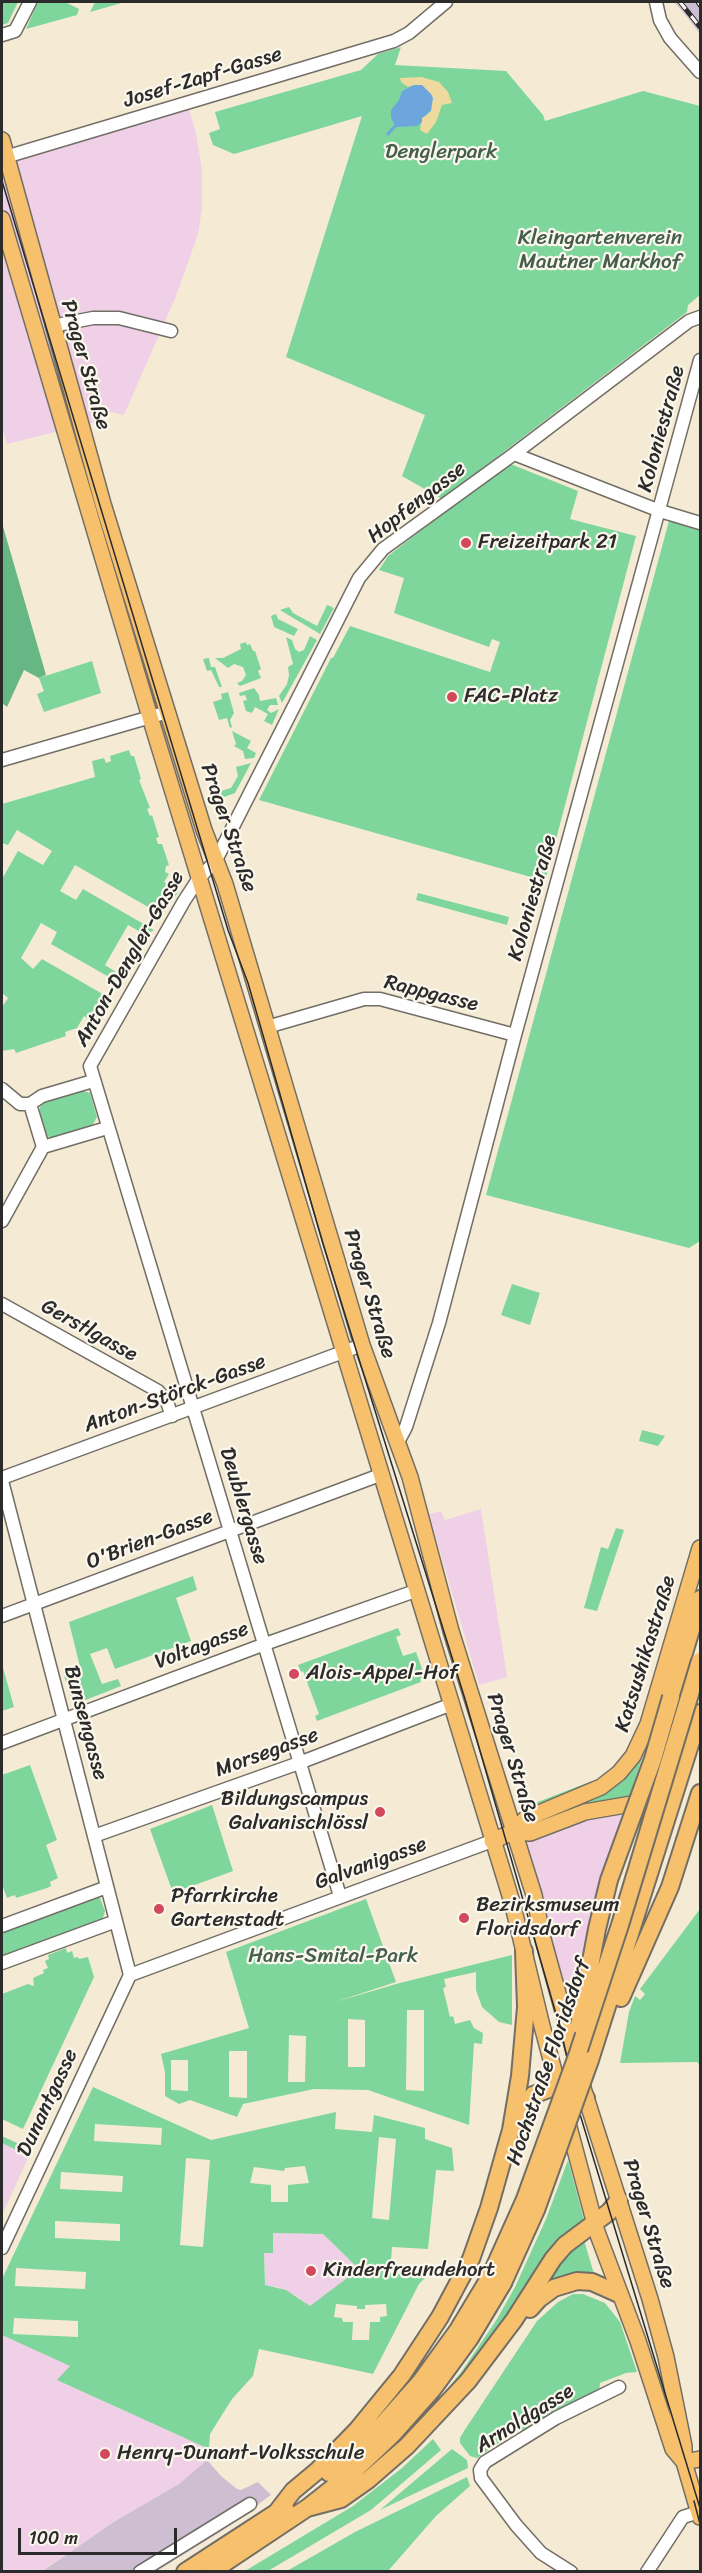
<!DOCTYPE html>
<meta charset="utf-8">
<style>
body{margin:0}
#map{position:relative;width:702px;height:2573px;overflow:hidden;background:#f5ebd5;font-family:Sriracha,sans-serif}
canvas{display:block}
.frame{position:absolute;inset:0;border:3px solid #2b2b2b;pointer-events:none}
.scale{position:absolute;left:18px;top:2528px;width:159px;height:27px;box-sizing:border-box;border:3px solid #2b2b2b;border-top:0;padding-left:8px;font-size:18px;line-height:21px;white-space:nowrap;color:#2b2b2b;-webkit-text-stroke:4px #fbf7ec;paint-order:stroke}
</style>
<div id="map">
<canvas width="702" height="2573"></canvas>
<div class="frame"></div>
<div class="scale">100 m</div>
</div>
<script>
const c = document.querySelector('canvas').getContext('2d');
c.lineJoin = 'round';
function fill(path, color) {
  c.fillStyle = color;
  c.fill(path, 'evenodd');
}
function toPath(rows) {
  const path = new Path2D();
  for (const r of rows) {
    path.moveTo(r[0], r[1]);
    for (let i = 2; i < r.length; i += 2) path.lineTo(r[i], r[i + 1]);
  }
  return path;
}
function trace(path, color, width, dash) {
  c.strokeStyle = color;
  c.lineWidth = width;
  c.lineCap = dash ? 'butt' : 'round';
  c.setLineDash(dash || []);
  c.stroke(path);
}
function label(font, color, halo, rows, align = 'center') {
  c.font = font + ' Sriracha,sans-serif';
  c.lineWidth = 4.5;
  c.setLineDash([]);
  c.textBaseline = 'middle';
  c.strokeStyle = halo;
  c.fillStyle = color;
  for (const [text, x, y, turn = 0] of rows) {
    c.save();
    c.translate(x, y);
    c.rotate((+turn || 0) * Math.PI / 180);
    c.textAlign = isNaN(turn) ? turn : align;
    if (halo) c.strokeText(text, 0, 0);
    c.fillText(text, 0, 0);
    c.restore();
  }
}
fill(toPath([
 [188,106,196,133,202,170,202,208,198,234,176,296,124,415,112,412,100,421,7,444,2,427,2,156],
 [481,1509,507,1677,479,1685,429,1514,441,1511,445,1520],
 [628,1800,598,1886,575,1999,562,2045,513,1840],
 [2,2143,29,2156,2,2215],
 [273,2233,323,2234,359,2269,310,2307,297,2296,277,2287,265,2286,264,2252],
 [2,2335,71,2366,58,2380,209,2449,207,2460,179,2484,114,2523,41,2571,2,2572]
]), '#efd0e6');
fill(toPath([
 [674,2,700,2,700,34,684,13],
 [207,2460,221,2476,237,2489,241,2490,258,2482,271,2495,220,2532,157,2571,41,2572,114,2522,179,2484]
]), '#cdbed2');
fill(toPath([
 [2,2,18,2,8,23,2,25],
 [38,2,65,2,79,9,77,15,26,29],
 [95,2,125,2,90,12],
 [401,47,395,65,506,71,543,115,545,121,643,91,700,106,700,295,688,305,687,312,442,499,402,476,425,415,286,357,362,116,234,154,213,145,209,133,220,129,215,112,361,70,378,54],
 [508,463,578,491,570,519,636,536,545,881,259,800,331,658,333,658,350,626,490,672,500,642,492,639,489,647,394,613,404,578,379,570,388,556],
 [669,521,700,530,700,1241,689,1248,486,1195],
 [327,605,334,608,320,634,280,610,289,607,293,613,317,626],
 [276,614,278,619,298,629,294,636,274,627,271,616],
 [310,636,317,640,282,703,279,696,287,684,289,675,288,667,293,664,286,637,292,640,295,649,299,652,304,650],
 [246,642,247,645,250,644,253,651,255,651,261,669,258,671,261,678,240,686,237,683,242,681,246,675,243,667,234,664,228,668,215,658,223,658,241,649,240,644],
 [209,658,211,667,215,667,222,687,219,687,211,670,207,671,203,659],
 [92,661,101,693,44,712,37,694,44,691,39,678],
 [254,688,259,695,260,701,276,698,278,705,270,705,267,710,271,713,279,709,272,725,264,721,268,714,255,707,252,713,246,711,243,701,247,700,245,695,240,696,239,693],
 [228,692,234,713,230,720,232,727,230,728,227,718,219,720,213,702,222,699,221,694],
 [232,731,251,741,247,748,256,753,254,758,245,759,243,751,234,746,236,744],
 [129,750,131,756,134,756,141,779,139,780,150,808,147,809,150,816,152,815,159,837,156,838,158,844,162,844,169,865,166,866,165,872,169,874,164,882,179,891,162,915,75,865,60,891,76,900,83,889,154,930,146,935,128,925,105,965,122,976,123,985,51,944,57,932,41,923,21,958,33,969,42,959,113,1000,99,1026,84,1016,77,1028,65,1032,66,1036,16,1053,14,1049,2,1051,2,1007,8,998,2,993,2,879,18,851,43,865,52,851,17,830,8,845,2,843,2,804,95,777,92,761,104,758,106,763,111,761,110,756],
 [251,763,235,793,216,800,214,793,231,788,238,776,236,767],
 [418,893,509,917,507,925,416,900],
 [81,1090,90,1093,97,1117,92,1126,60,1137,49,1137,43,1133,39,1118,40,1107,45,1102],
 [512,1284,540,1293,530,1325,501,1315],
 [642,1430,665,1436,658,1446,639,1441],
 [616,1528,624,1530,597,1611,584,1608,601,1547,608,1549],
 [193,1576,197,1590,176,1598,191,1641,115,1669,107,1648,90,1654,102,1684,118,1679,121,1686,73,1705,63,1672,80,1667,69,1622],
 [398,1628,401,1635,396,1637,403,1656,416,1652,425,1677,420,1679,421,1682,317,1721,315,1716,319,1714,303,1671,301,1672,298,1665],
 [2,1664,14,1707,2,1711],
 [646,1746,629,1798,537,1825,535,1821,589,1800],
 [30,1765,57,1840,46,1845,58,1878,50,1882,51,1886,47,1888,16,1898,15,1895,7,1898,2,1884,2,1775],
 [592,1781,594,1784,531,1811,530,1805],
 [212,1805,233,1871,173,1893,150,1829],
 [95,1896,100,1898,105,1911,102,1921,2,1959,2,1929],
 [366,1899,396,1982,335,2002,396,1984,512,1955,512,2025,499,2022,482,2007,476,1990,476,1972,444,1979,446,1987,443,1988,450,2017,453,2016,455,2024,470,2020,474,2028,483,2033,482,2044,474,2043,469,2125,368,2090,314,2089,243,2104,237,2117,190,2100,179,2104,165,2096,165,2072,161,2054,249,2028,226,1952],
 [407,2010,424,2010,424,2091,406,2090],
 [348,2019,365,2020,365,2067,348,2067],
 [289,2035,306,2036,305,2082,288,2082],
 [229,2051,247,2051,247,2098,229,2097],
 [171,2060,188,2060,188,2091,171,2090],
 [700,1909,700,2065,697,2062,620,2063,629,2012,635,1996,640,2000,645,1994,640,1989],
 [66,1948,67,1953,72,1951,74,1958,78,1957,79,1959,88,1957,94,1977,23,2129,2,2119,2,1994,28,1984,34,1986,33,1978,44,1973,43,1970,48,1968,45,1961,49,1959,48,1955],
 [93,2087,211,2140,336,2112,335,2129,372,2132,374,2115,425,2128,425,2139,452,2148,454,2171,436,2170,428,2249,392,2247,390,2273,427,2276,419,2284,373,2374,259,2349,253,2376,232,2399,210,2434,209,2449,57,2380,70,2366,2,2335,2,2279],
 [95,2124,162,2128,161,2145,94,2141],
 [379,2137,396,2139,389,2220,372,2218],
 [186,2158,210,2160,203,2247,180,2245],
 [305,2166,309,2183,288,2185,288,2202,271,2202,271,2185,250,2183,254,2167,284,2171,285,2168],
 [61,2172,123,2176,122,2192,60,2189],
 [55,2221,120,2224,120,2241,55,2238],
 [273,2233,323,2234,359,2269,310,2306,286,2290,265,2285,264,2253,273,2253],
 [16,2268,86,2272,85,2289,15,2286],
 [336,2304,357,2306,357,2309,365,2309,365,2305,386,2304,387,2316,380,2317,380,2322,370,2322,369,2340,352,2340,353,2322,343,2322,342,2318,334,2317],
 [14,2318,78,2321,78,2337,13,2334],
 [2,2136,32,2150,29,2156,2,2143],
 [568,2160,584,2220,569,2231,555,2246,506,2323,466,2375,431,2409,462,2371,497,2319,515,2287,546,2219],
 [583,2237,595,2277,571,2274,546,2283,562,2257],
 [573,2294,583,2294,605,2303,620,2322,637,2372,626,2373,600,2383,599,2391,521,2432,519,2429,477,2458,470,2456,460,2443,460,2438,464,2431,537,2321,558,2302],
 [433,2439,441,2450,371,2510,268,2571,245,2571,353,2506,402,2468],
 [452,2449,467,2460,468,2468,380,2510],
 [467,2477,470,2486,436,2516,388,2571,287,2571,355,2532]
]), '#7ed69c');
fill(toPath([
 [2,523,46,675,39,678,24,670,7,707,2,703]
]), '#66b784');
fill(toPath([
 [421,77,439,82,448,92,452,103,442,105,436,122,427,134,420,130,422,118,427,115,414,85,408,87,401,82,400,78]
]), '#eeda9e');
fill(toPath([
 [414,85,422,85,431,94,433,98,431,111,422,118,422,122,417,126,396,127,391,118,391,110,399,100,402,91]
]), '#6da6dc');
trace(toPath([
 [388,134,395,126]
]), '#6da6dc', 3);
const minor = toPath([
 [656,2,660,20,670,38,700,72],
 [2,35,15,31,30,2],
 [2,158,394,41,409,33,446,2],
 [52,326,93,318,119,318,171,331],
 [514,454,660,511,700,523],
 [2,760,168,712],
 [267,1027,364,999,380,999,515,1035],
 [2,1089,20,1104,30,1104,42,1096,93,1081],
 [30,1104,43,1147],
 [43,1147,107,1128],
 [2,1221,43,1147],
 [2,1304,158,1391,167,1402,172,1416],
 [397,1444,406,1427,439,1323,515,1035,700,360],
 [2,1478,362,1345],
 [2,1481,130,1975],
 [2,1616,380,1475],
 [2,1743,265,1644,418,1590],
 [94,1836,299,1763,452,1704],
 [340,1896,90,1066,184,901,199,878,215,862,359,578,383,549,514,454,689,321,700,317],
 [2,1926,107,1887],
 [2,1963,116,1921],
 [130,1975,492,1841],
 [2,2248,130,1975],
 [140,2572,250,2504],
 [571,2572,541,2553,516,2525,481,2478,480,2470,485,2462,556,2418,619,2387],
 [647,2572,683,2517,699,2512]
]);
const major = toPath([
 [2,140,103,504,204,830,225,884,362,1345,410,1477,451,1631,534,1895,543,1939,577,2062],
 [2,219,150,717,512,1902,542,2026,597,2232,638,2341,673,2449,684,2462],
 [513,1832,530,1833,585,1812,637,1803,652,1797,665,1785],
 [492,1841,513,1832,525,1819,601,1787,619,1773,633,1756,648,1724,700,1548],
 [583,2088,650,2299,666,2357,684,2446,684,2462,700,2517],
 [684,2462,700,2459]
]);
const highway = toPath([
 [671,1697,700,1599],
 [621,1998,670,1887,700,1793],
 [590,2060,700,1713],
 [516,2118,524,2105,533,2095,554,2087,564,2087,586,2098],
 [530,2309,539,2299,554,2288,577,2281,592,2282,619,2294],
 [329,2473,382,2425,421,2381,458,2330,490,2277],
 [307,2508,341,2499,368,2480,407,2446,468,2381,514,2320,553,2259,565,2245,609,2212,619,2200],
 [276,2513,293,2491,317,2471,357,2430,402,2375,440,2317,471,2259,489,2208,511,2130,520,2076,526,2007,524,1951],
 [185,2572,285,2507],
 [211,2572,307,2508,354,2471,393,2434,432,2390,470,2338,503,2283]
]);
trace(minor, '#726e66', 15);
trace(major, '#726e66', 18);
trace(highway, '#726e66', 20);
trace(minor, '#fff', 12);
trace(major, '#f7c06c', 15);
trace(highway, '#f7c06c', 16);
trace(toPath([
 [2,181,228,930,248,983,323,1244,465,1699,561,2031,579,2111,700,2508],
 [694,2501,700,2524]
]), '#2b2b2b', 1.5);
const rail = toPath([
 [680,2,700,27],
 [698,2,700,5]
]);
trace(rail, '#2b2b2b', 5);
trace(rail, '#fbf7ec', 3, [9]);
const highwayBridge = toPath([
 [579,2025,597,1929,609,1880,653,1759,671,1697],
 [490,2277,525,2199,577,2056,620,1925,700,1661],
 [503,2283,536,2210,590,2060]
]);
trace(highwayBridge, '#726e66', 20, []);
trace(highwayBridge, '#f7c06c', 16);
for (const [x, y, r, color] of [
 [466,543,6,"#d1495b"],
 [452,697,6,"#d1495b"],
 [294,1674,6,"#d1495b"],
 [380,1812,6,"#d1495b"],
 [159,1909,6,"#d1495b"],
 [464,1918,6,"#d1495b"],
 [311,2271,6,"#d1495b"],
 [105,2454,6,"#d1495b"]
]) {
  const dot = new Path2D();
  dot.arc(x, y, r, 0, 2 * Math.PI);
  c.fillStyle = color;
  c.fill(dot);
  trace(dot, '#fbf7ec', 2);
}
label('21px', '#2b2b2b', '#fbf7ec', [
 ["Josef-Zapf-Gasse",203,78,-17],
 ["Prager Straße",85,365,74],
 ["Koloniestraße",662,429,-75],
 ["Hopfengasse",417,503,-38],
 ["Prager Straße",228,828,71],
 ["Koloniestraße",533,898,-74],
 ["Anton-Dengler-Gasse",130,959,-60],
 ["Rappgasse",431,994,14],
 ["Prager Straße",369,1294,73],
 ["Gerstlgasse",89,1331,29],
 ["Anton-Störck-Gasse",175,1394,-20],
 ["Deublergasse",243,1506,73],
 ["O'Brien-Gasse",150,1540,-21],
 ["Voltagasse",202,1646,-21],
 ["Katsushikastraße",646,1654,-73],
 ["Bunsengasse",85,1723,75],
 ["Morsegasse",267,1753,-20],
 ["Prager Straße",512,1758,73],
 ["Galvanigasse",371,1864,-20],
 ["Hochstraße Floridsdorf",549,2062,-71],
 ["Dunantgasse",48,2103,-65],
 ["Prager Straße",648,2224,73],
 ["Arnoldgasse",525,2419,-32]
]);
label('21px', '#445e4d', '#fbf7ec', [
 ["Denglerpark",441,153],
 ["Kleingartenverein",600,239],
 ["Mautner Markhof",600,263],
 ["Hans-Smital-Park",333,1957]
]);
label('21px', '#2b2b2b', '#fbf7ec', [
 ["Freizeitpark 21",478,543],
 ["FAC-Platz",464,697],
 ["Alois-Appel-Hof",306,1674],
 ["Bildungscampus",368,1800,"right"],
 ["Galvanischlössl",368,1824,"right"],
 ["Pfarrkirche",171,1897],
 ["Gartenstadt",171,1921],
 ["Bezirksmuseum",476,1906],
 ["Floridsdorf",476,1930],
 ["Kinderfreundehort",323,2271],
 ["Henry-Dunant-Volksschule",117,2454]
], 'left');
</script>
